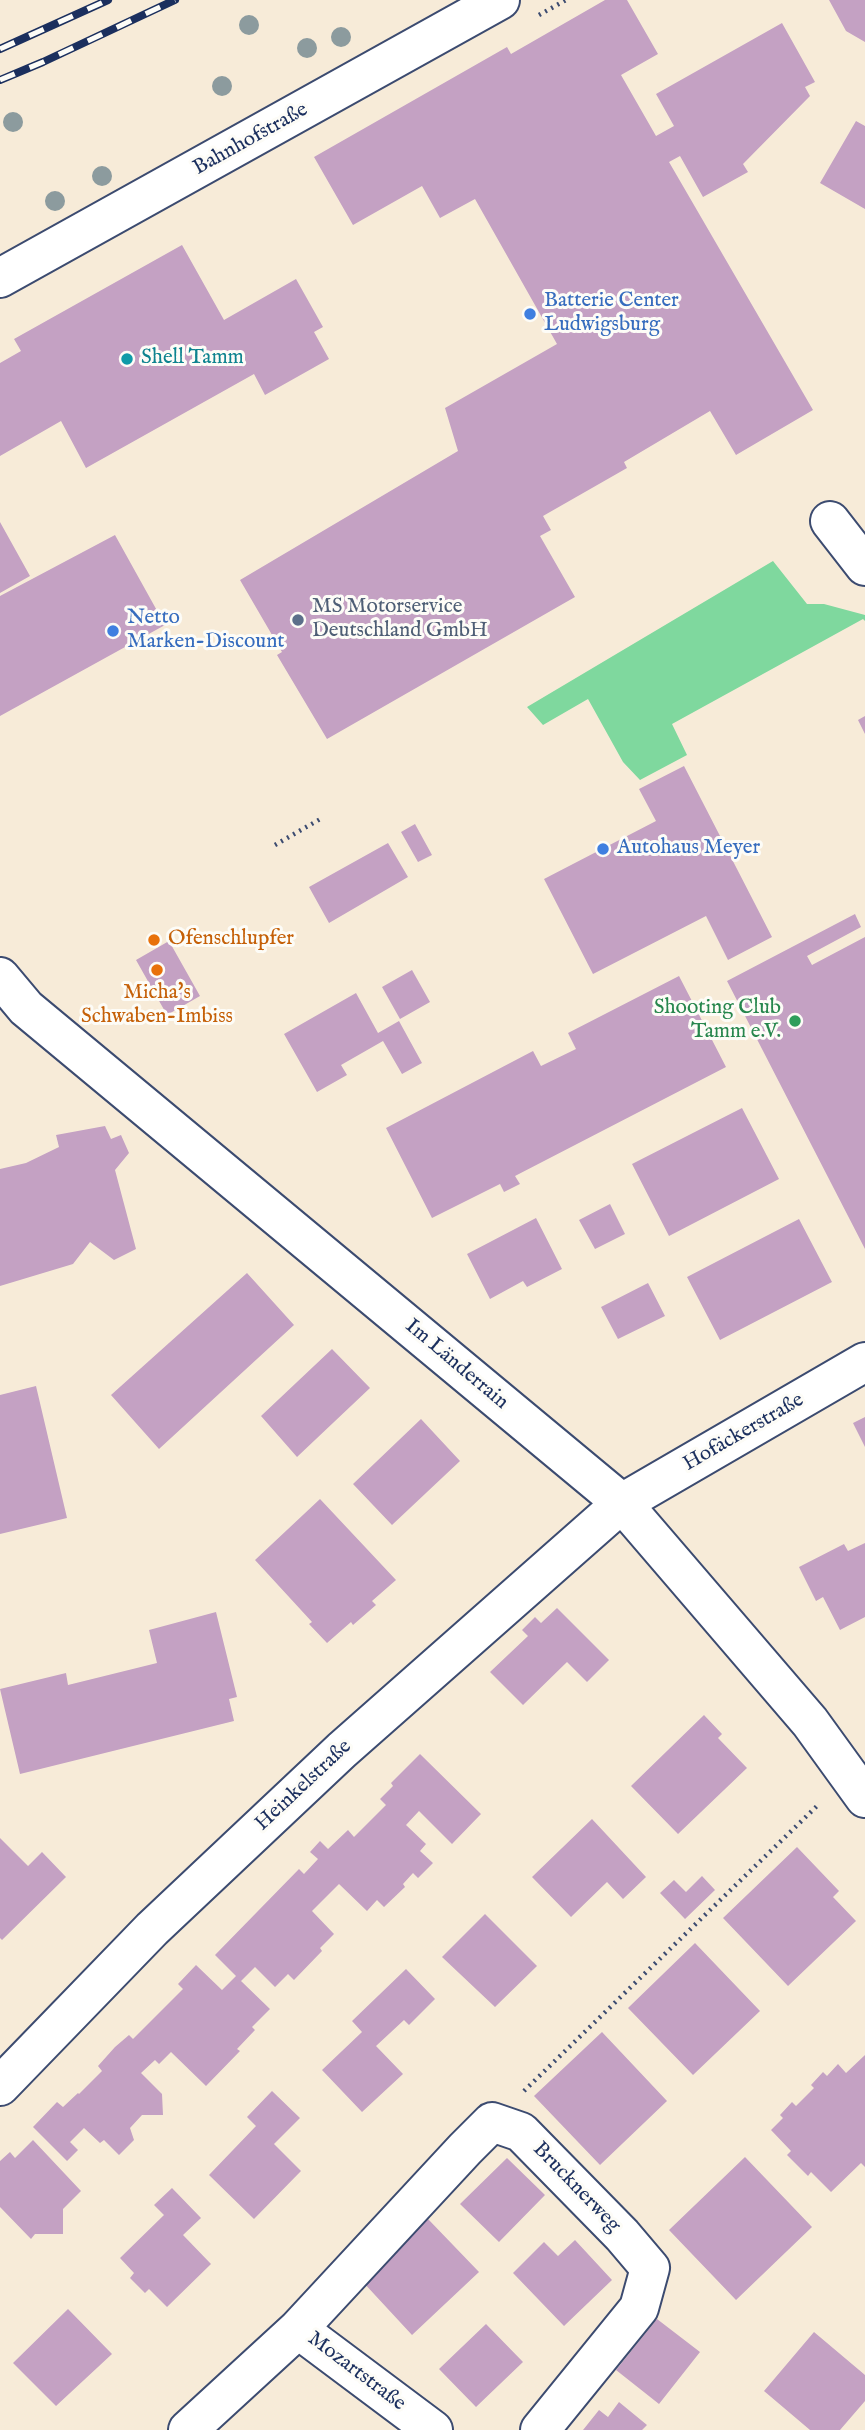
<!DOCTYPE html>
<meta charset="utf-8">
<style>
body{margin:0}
canvas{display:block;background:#f7ebd8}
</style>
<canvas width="865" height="2430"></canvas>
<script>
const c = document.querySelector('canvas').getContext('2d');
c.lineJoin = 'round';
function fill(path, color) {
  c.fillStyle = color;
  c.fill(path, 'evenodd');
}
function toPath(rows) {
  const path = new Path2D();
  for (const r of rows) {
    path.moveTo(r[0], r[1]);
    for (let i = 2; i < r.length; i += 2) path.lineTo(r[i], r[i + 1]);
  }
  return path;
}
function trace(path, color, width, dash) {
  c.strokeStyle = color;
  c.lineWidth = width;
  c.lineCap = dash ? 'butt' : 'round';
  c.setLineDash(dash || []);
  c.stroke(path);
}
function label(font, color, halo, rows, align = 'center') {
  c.font = font + ' "IM FELL English",serif';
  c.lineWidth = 6;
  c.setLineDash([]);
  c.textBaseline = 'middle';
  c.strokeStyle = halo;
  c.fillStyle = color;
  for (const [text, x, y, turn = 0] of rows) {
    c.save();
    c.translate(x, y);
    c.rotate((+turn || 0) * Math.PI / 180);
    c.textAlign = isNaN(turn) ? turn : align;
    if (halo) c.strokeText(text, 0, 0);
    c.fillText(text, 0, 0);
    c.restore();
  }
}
fill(toPath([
 [773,561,807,604,824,604,865,615,865,621,863,619,672,724,687,755,640,780,623,762,588,699,543,725,527,707]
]), '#7fd89e');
fill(toPath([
 [605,0,627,0,658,54,621,75,656,136,674,126,656,94,782,23,815,82,805,87,810,96,743,164,748,172,703,197,680,156,669,162,813,410,736,455,710,411,624,462,627,468,543,516,551,530,540,536,575,597,327,739,277,655,282,652,240,580,458,451,445,408,557,344,475,199,440,218,422,186,353,225,314,157,507,47,511,54],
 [829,0,865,0,865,42,846,31],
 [856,121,865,126,865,209,820,183],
 [182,245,224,320,296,279,323,327,314,332,329,359,265,395,254,374,86,468,61,421,0,456,0,363,21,351,14,339],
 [0,522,30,576,0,593],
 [115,535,165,625,0,716,0,596],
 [865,716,865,734,858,720],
 [684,766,772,937,728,960,706,916,593,974,544,879,656,821,639,789],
 [415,824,432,855,418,862,401,832],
 [388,843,408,877,329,923,309,887],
 [855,914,861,927,807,956,812,965,865,937,865,1249,727,981],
 [169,941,200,996,167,1015,136,960],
 [412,970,430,1002,400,1019,382,987],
 [679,976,726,1067,515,1176,520,1184,504,1192,500,1184,432,1218,386,1128,533,1051,541,1066,576,1049,568,1033],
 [356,993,378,1033,399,1021,422,1063,402,1074,383,1041,341,1065,347,1075,317,1092,284,1034],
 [742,1108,779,1179,669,1236,632,1164],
 [105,1126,111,1139,121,1135,129,1153,115,1170,136,1249,114,1260,90,1242,73,1264,0,1286,0,1169,26,1163,59,1147,56,1135],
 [610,1204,625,1234,595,1249,579,1220],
 [536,1218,562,1269,527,1287,523,1281,490,1299,467,1254],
 [799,1219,832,1282,720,1340,687,1277],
 [247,1273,294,1325,159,1449,111,1395],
 [648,1283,665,1316,618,1339,601,1307],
 [332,1349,370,1388,297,1457,261,1416],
 [36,1386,67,1518,0,1534,0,1395],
 [865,1417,865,1447,853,1423],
 [421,1419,460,1461,392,1525,353,1484],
 [320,1499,396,1580,372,1601,376,1605,353,1625,351,1622,327,1643,309,1624,312,1622,255,1560],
 [865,1543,865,1617,840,1630,823,1597,816,1601,799,1567,844,1544,848,1551],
 [557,1608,609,1660,587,1682,567,1662,523,1705,490,1672,528,1636,522,1630,535,1617,541,1623],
 [216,1612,237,1697,229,1699,234,1721,20,1774,0,1689,66,1673,68,1685,157,1663,149,1630],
 [704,1715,722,1734,718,1738,747,1768,678,1834,631,1786],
 [420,1754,481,1814,452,1844,419,1811,406,1825,426,1844,420,1851,433,1863,418,1878,413,1873,403,1884,405,1887,384,1907,377,1900,367,1911,339,1884,312,1911,334,1934,320,1948,322,1951,294,1980,288,1974,275,1987,255,1967,241,1981,270,2009,252,2027,255,2030,237,2049,240,2051,206,2086,171,2052,159,2064,155,2060,141,2073,162,2094,163,2115,142,2115,130,2128,134,2140,119,2155,104,2140,100,2143,84,2128,70,2142,78,2150,67,2161,33,2127,57,2102,63,2107,78,2093,79,2094,102,2071,98,2066,115,2047,129,2035,133,2039,183,1989,178,1984,196,1965,222,1990,236,1976,215,1955,299,1869,304,1874,318,1859,310,1852,320,1841,328,1849,348,1830,354,1837,386,1805,380,1799,393,1786,391,1783],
 [592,1819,646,1877,623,1899,607,1882,571,1917,532,1877],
 [0,1838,28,1866,42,1852,66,1877,2,1940,0,1938],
 [797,1847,839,1891,833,1897,856,1921,788,1986,723,1918],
 [702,1876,715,1890,685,1919,660,1893,674,1880,686,1892],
 [485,1914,537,1966,495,2007,442,1957],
 [695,1943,760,2011,693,2075,628,2008],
 [406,1969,435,1999,409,2025,404,2020,376,2046,403,2074,362,2112,322,2070,362,2032,352,2021],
 [602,2032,667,2101,600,2165,534,2096],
 [865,2055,865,2167,861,2163,831,2192,811,2172,808,2176,787,2155,791,2151,771,2130,783,2118,780,2115,792,2102,796,2106,814,2088,811,2085,823,2072,827,2076,838,2064,846,2073],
 [272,2091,300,2118,274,2144,301,2171,254,2219,209,2175,256,2126,247,2117],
 [33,2140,81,2191,63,2209,63,2234,35,2234,31,2239,0,2207,0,2161,10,2152,15,2158],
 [745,2157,812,2227,736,2300,669,2230],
 [507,2158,545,2195,499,2242,460,2204],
 [172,2188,201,2218,183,2235,211,2264,167,2307,149,2289,145,2293,130,2278,134,2273,120,2258,164,2215,154,2205],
 [428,2219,479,2272,412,2335,362,2281],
 [575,2240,612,2280,564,2326,513,2273,544,2242,558,2256],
 [68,2309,112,2354,56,2406,13,2363],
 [657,2319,700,2352,659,2404,616,2370],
 [486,2324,523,2362,476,2407,439,2369],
 [814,2332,865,2375,865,2401,840,2430,810,2430,764,2391],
 [619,2402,647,2425,642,2430,583,2430,599,2410,608,2417]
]), '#c4a1c3');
const street = toPath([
 [830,521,865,566],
 [0,977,26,1008,622,1503,810,1722,865,1798],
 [0,2086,152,1929,342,1750,622,1503,865,1362],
 [298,2329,465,2149,492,2122,521,2132,622,2235,650,2268,639,2308,540,2430],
 [188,2430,298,2329,433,2430]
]);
const secondary = toPath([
 [0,278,500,0]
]);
trace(street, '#3c4b70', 42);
trace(secondary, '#3c4b70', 42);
trace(toPath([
 [539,15,566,0],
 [275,845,322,818],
 [524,2091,819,1804]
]), '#3c4b70', 4.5, [2, 5]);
trace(street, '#fff', 38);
trace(secondary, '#fff', 38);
const rail = toPath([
 [0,49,108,0],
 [0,80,43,62,175,0]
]);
trace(rail, '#1b2f5e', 8);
trace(rail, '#fdfcf7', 5, [16]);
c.fillStyle = '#8c9b9e';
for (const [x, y] of [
 [249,25],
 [341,37],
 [307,48],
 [222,86],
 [13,122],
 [102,176],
 [55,201]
]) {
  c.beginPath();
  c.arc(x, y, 10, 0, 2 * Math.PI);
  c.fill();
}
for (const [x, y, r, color] of [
 [530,314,7,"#3f7fe0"],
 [127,359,7,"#0f9aa8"],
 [298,620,7,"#5c6f8a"],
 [113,631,7,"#3f7fe0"],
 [603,849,7,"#3f7fe0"],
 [154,940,7,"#e8710a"],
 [157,970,7,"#e8710a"],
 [795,1021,7,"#2e9e5b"]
]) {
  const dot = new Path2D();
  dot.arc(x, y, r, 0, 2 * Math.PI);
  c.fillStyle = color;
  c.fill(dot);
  trace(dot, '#fdfcf7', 2.5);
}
label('21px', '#1b2f5e', '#fdfcf7', [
 ["Bahnhofstraße",251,140,-29],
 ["Im Länderrain",456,1365,40],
 ["Hofäckerstraße",744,1433,-30],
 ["Heinkelstraße",304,1786,-43],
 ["Brucknerweg",576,2188,46],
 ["Mozartstraße",356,2372,37]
]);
label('21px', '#366cbe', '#fdfcf7', [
 ["Batterie Center",544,302],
 ["Ludwigsburg",544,326],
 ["Netto",127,619],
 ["Marken-Discount",127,643],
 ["Autohaus Meyer",617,849]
], 'left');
label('21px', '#0d838f', '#fdfcf7', [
 ["Shell Tamm",141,359]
], 'left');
label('21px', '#4e5e75', '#fdfcf7', [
 ["MS Motorservice",312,608],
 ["Deutschland GmbH",312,632]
], 'left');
label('21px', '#c56008', '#fdfcf7', [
 ["Ofenschlupfer",168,940],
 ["Micha's",157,994,"center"],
 ["Schwaben-Imbiss",157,1018,"center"]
], 'left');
label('21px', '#27864d', '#fdfcf7', [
 ["Shooting Club",781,1009],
 ["Tamm e.V.",781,1033]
], 'right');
</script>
